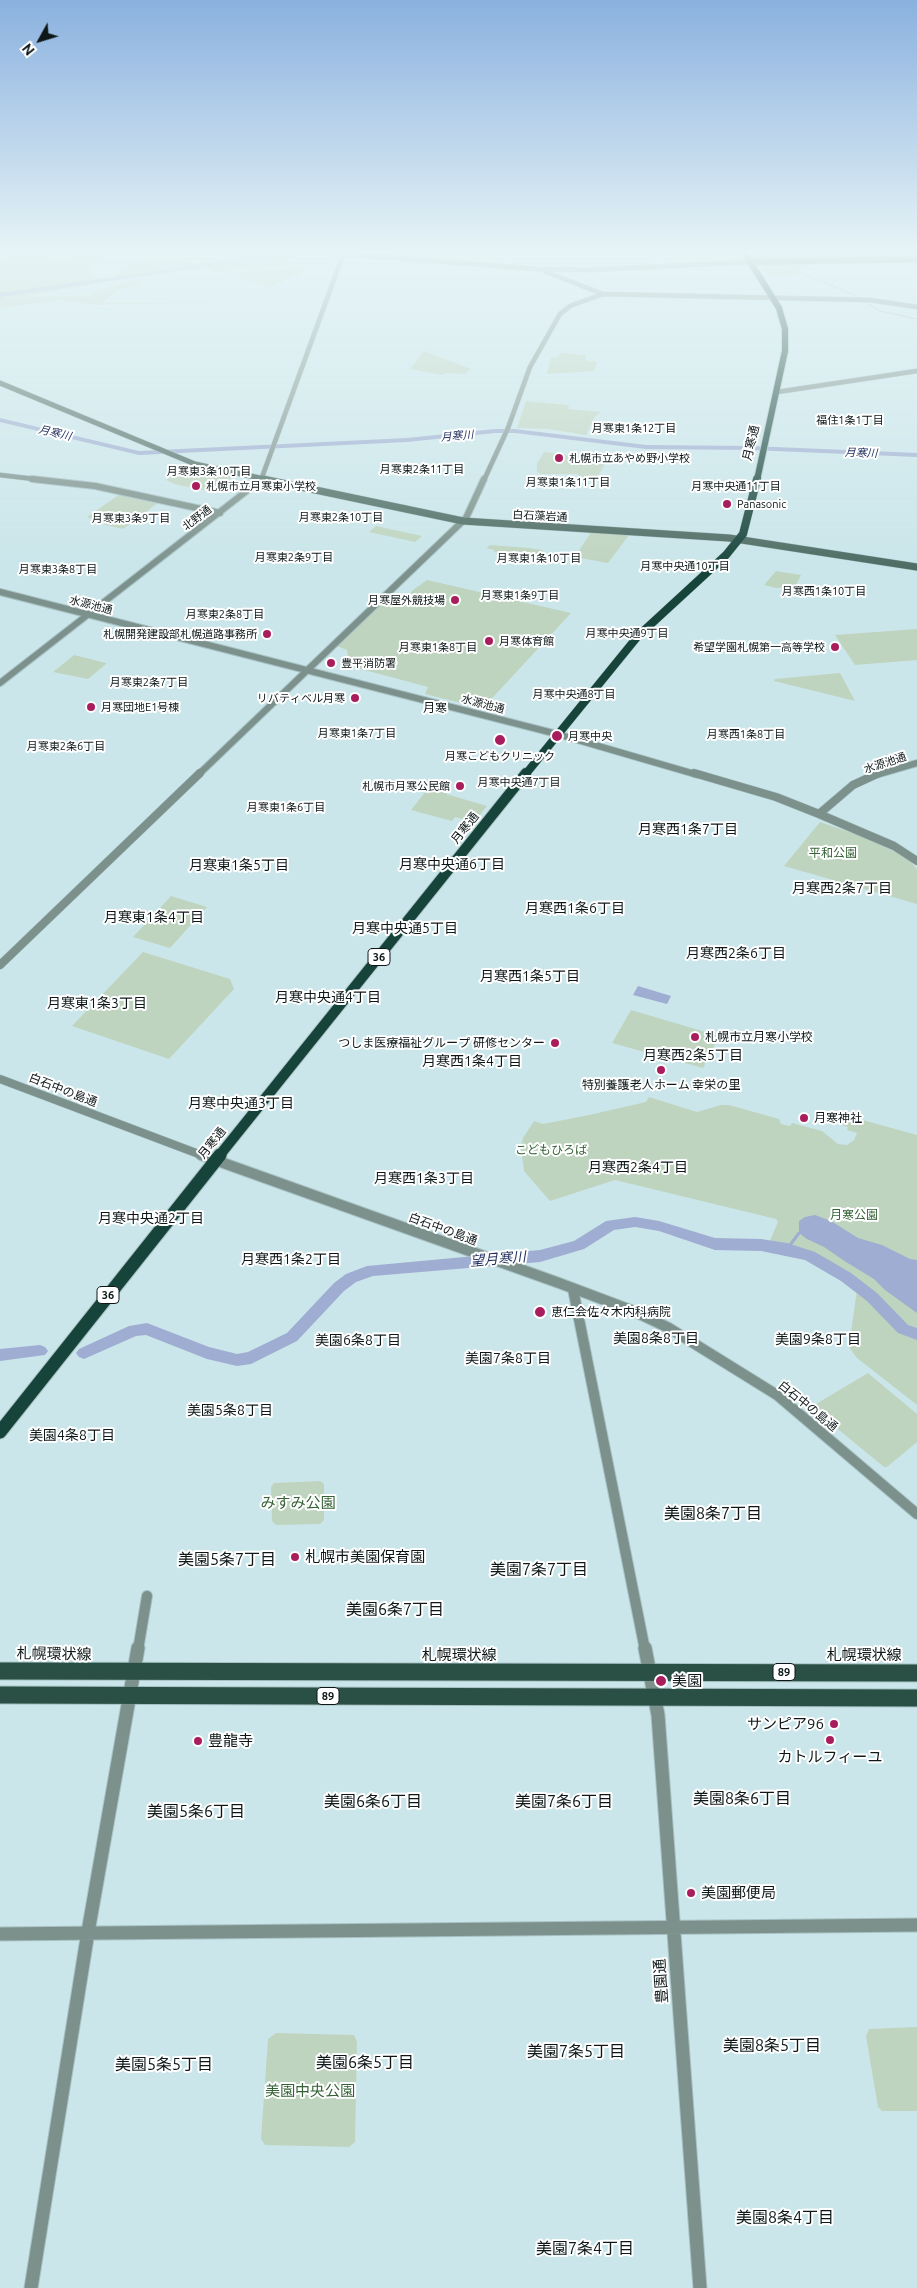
<!DOCTYPE html>
<meta charset="utf-8">
<style>
body{margin:0}
#map{position:relative;width:917px;height:2288px;overflow:hidden;background:#cae6ea;font-family:Ubuntu,sans-serif}
canvas{display:block}
.north{position:absolute;left:15px;top:15px;width:50px;height:50px;-webkit-text-stroke:4px #fff;paint-order:stroke;rotate:231deg;font-size:14px;font-weight:700;line-height:20px;text-align:center;color:#0d1718}
.north::after{content:'';display:block;margin:auto;width:18px;height:22px;background:#0d1718;clip-path:polygon(50% 0,100% 100%,50% 72%,0 100%)}
</style>
<div id="map">
<canvas width="917" height="2288"></canvas>
<div class="north">N</div>
</div>
<script>
const c = document.querySelector('canvas').getContext('2d');
c.lineJoin = 'round';
function fill(path, color) {
  c.fillStyle = color;
  c.fill(path, 'evenodd');
}
function toPath(rows) {
  const path = new Path2D();
  for (const r of rows) {
    path.moveTo(r[0], r[1]);
    for (let i = 2; i < r.length; i += 2) path.lineTo(r[i], r[i + 1]);
  }
  return path;
}
function trace(path, color, width, dash) {
  c.strokeStyle = color;
  c.lineWidth = width;
  c.lineCap = dash ? 'butt' : 'round';
  c.setLineDash(dash || []);
  c.stroke(path);
}
function label(font, color, halo, rows, align = 'center') {
  c.font = font + ' Ubuntu,"Noto Sans JP",sans-serif';
  c.lineWidth = 4;
  c.setLineDash([]);
  c.textBaseline = 'middle';
  c.strokeStyle = halo;
  c.fillStyle = color;
  for (const [text, x, y, turn = 0] of rows) {
    c.save();
    c.translate(x, y);
    c.rotate((+turn || 0) * Math.PI / 180);
    c.textAlign = isNaN(turn) ? turn : align;
    if (halo) c.strokeText(text, 0, 0);
    c.fillText(text, 0, 0);
    c.restore();
  }
}
fill(toPath([
 [25,252,29,253,27,255,66,259,73,254,130,259,125,263,92,263,87,266,89,267,93,279,98,284,21,297,74,296,77,297,90,295,90,293,129,282,144,280,135,286,116,291,103,303,240,302,96,305,61,300,0,308,0,261],
 [234,252,289,252,297,258,288,259,286,265,215,272,202,267,109,281,137,259,199,263,219,261],
 [752,252,917,252,917,257,763,259,757,258],
 [798,263,800,266,806,266,808,269,795,269,798,271,797,273,801,275,767,275,761,265],
 [302,267,304,271,269,288,230,273],
 [424,351,471,369,465,374,447,373,442,375,410,369],
 [560,353,586,355,585,360,597,362,594,371,547,374,551,358,559,357],
 [526,401,569,405,568,409,601,412,594,418,586,435,548,429,517,428],
 [544,452,598,459,597,463,605,464,596,480,592,482,576,474,542,474,537,472,537,464],
 [185,467,233,477,212,492,174,484,166,480],
 [120,494,158,503,123,529,106,525,87,517],
 [376,526,422,536,415,542,369,532],
 [591,532,626,534,629,535,608,563,575,557],
 [490,545,529,548,542,550,543,552,533,561,494,552,495,550,486,548],
 [776,571,801,575,795,587,776,588,764,585],
 [427,580,571,613,484,707,481,708,425,694,428,687,357,668,349,661,347,650,337,646,387,597,396,600,408,597,413,590],
 [917,629,917,660,855,665,835,635],
 [74,655,106,663,106,664,88,679,53,672],
 [840,673,855,701,774,681,775,679],
 [430,786,447,791,446,794,487,806,474,822,455,817,452,821,411,810],
 [820,822,861,836,906,857,917,869,917,904,784,866],
 [171,896,207,907,170,948,133,937],
 [143,952,230,979,234,989,169,1059,72,1026],
 [631,1010,719,1036,703,1068,612,1043],
 [649,1097,697,1112,721,1105,729,1105,779,1119,781,1124,790,1126,792,1123,822,1131,838,1144,847,1145,854,1140,857,1133,847,1130,848,1127,839,1124,842,1117,848,1116,917,1135,917,1405,857,1358,849,1347,857,1290,799,1256,775,1250,766,1250,778,1222,776,1219,615,1180,550,1201,524,1171,521,1148,523,1138,534,1121,543,1124,589,1115,646,1102],
 [868,1373,917,1414,917,1442,887,1467,884,1467,811,1407],
 [320,1481,324,1484,324,1520,320,1524,276,1525,272,1521,271,1487,274,1483],
 [917,2027,917,2111,882,2111,878,2107,866,2036,869,2029],
 [276,2033,354,2035,357,2042,355,2142,349,2147,265,2145,261,2139,268,2039]
]), '#bfd4bf');
fill(toPath([
 [638,986,671,996,667,1004,633,995],
 [815,1215,831,1221,858,1238,882,1245,910,1259,917,1260,917,1313,885,1290,874,1279,846,1262,824,1247,807,1239,799,1233,799,1221,805,1217]
]), '#9eadd1');
trace(toPath([
 [797,271,852,294,880,311,917,319]
]), '#9eadd1', 1);
trace(toPath([
 [787,1249,799,1233]
]), '#9eadd1', 3);
fill(toPath([
 [294,252,308,252,0,297,0,293,294,252],
 [0,418,139,451,407,438,495,429,515,429,646,445,752,446,917,453,917,457,752,450,646,449,515,433,495,433,407,442,139,455,0,422,0,418],
 [635,1217,659,1221,715,1238,761,1239,787,1243,815,1252,851,1273,877,1293,908,1325,917,1328,917,1340,898,1333,867,1301,841,1281,805,1260,761,1251,715,1250,659,1231,635,1227,614,1230,584,1249,540,1262,373,1276,356,1282,344,1291,297,1341,251,1364,237,1366,207,1359,146,1335,136,1336,84,1359,79,1357,76,1353,79,1349,129,1326,147,1323,209,1347,237,1354,248,1352,287,1333,334,1283,346,1274,367,1266,540,1250,574,1241,606,1221,635,1217],
 [40,1345,45,1347,48,1351,45,1355,0,1361,0,1349,40,1345]
]), '#9eadd1');
const tertiaryFar4 = toPath([
 [314,252,538,269,585,270,751,262],
 [603,294,870,300,917,307],
 [777,392,917,371],
 [0,475,43,480],
 [261,480,344,252],
 [484,480,508,428,530,367,560,314,570,306,603,294,546,272,545,269]
]);
const tertiaryFar3 = toPath([
 [32,479,95,486,220,513],
 [0,592,557,734,698,775],
 [0,683,262,479],
 [198,775,466,518,484,479],
 [876,775,917,763]
]);
const tertiaryFar2 = toPath([
 [694,773,776,797,819,814,853,785,879,773],
 [819,814,894,846,917,861],
 [0,965,200,773],
 [0,1079,204,1156]
]);
const tertiaryFar1 = toPath([
 [201,1155,559,1283,631,1310,669,1328,777,1395,917,1514],
 [573,1289,645,1650],
 [138,1650,147,1596]
]);
const tertiary = toPath([
 [645,1648,658,1715,700,2288],
 [0,1934,917,1925],
 [31,2288,88,1932,138,1648]
]);
const secondaryFar1 = toPath([
 [0,383,195,464,269,480]
]);
const secondary = toPath([
 [263,479,463,521,729,538,917,567]
]);
const primaryFar1 = toPath([
 [751,262,917,259]
]);
const primary = toPath([
 [0,1671,917,1673],
 [0,1695,917,1698]
]);
const trunkFar3 = toPath([
 [744,252,779,308,785,329,785,351,757,480]
]);
const trunkFar2 = toPath([
 [525,775,638,636,726,555,743,534,757,479]
]);
const trunkFar1 = toPath([
 [219,1156,526,773]
]);
const trunk = toPath([
 [0,1432,220,1155]
]);
trace(tertiaryFar4, '#a8c1c4', 5.5);
trace(tertiaryFar3, '#a8c1c4', 8);
trace(tertiaryFar2, '#a8c1c4', 9);
trace(tertiaryFar1, '#a8c1c4', 12);
trace(tertiary, '#a8c1c4', 15);
trace(secondaryFar1, '#a8c1c4', 6);
trace(secondary, '#a8c1c4', 8);
trace(primaryFar1, '#a8c1c4', 8);
trace(primary, '#a8c1c4', 19);
trace(trunkFar3, '#a8c1c4', 8);
trace(trunkFar2, '#a8c1c4', 9);
trace(trunkFar1, '#a8c1c4', 12);
trace(trunk, '#a8c1c4', 15);
trace(tertiaryFar4, '#7c918b', 4.5);
trace(tertiaryFar3, '#7c918b', 6);
trace(tertiaryFar2, '#7c918b', 8);
trace(tertiaryFar1, '#7c918b', 10);
trace(tertiary, '#7c918b', 13);
trace(secondaryFar1, '#4d6b62', 5);
trace(secondary, '#4d6b62', 7);
trace(primaryFar1, '#2a5046', 6);
trace(primary, '#2a5046', 17);
trace(trunkFar3, '#17443a', 6);
trace(trunkFar2, '#17443a', 8);
trace(trunkFar1, '#17443a', 10);
trace(trunk, '#17443a', 13);
const sky = c.createLinearGradient(0, 0, 0, 572);
sky.addColorStop(0, '#8ab1df');
sky.addColorStop(0.44, '#e7f4f6');
sky.addColorStop(1, '#e7f4f600');
c.fillStyle = sky;
c.fillRect(0, 0, 917, 572);
for (const [x, y, r, color] of [
 [559,458,5,"#aa1d5d"],
 [196,486,5,"#aa1d5d"],
 [727,504,5,"#aa1d5d"],
 [455,600,5,"#aa1d5d"],
 [267,634,5,"#aa1d5d"],
 [489,641,5,"#aa1d5d"],
 [835,647,5,"#aa1d5d"],
 [331,663,5,"#aa1d5d"],
 [355,698,5,"#aa1d5d"],
 [91,707,5,"#aa1d5d"],
 [557,736,6,"#aa1d5d"],
 [500,740,6,"#aa1d5d"],
 [460,786,5,"#aa1d5d"],
 [695,1037,5,"#aa1d5d"],
 [555,1043,5,"#aa1d5d"],
 [661,1070,5,"#aa1d5d"],
 [804,1118,5,"#aa1d5d"],
 [540,1312,6,"#aa1d5d"],
 [295,1557,5,"#aa1d5d"],
 [661,1681,6,"#aa1d5d"],
 [834,1724,5,"#aa1d5d"],
 [830,1740,5,"#aa1d5d"],
 [198,1741,5,"#aa1d5d"],
 [691,1893,5,"#aa1d5d"]
]) {
  const dot = new Path2D();
  dot.arc(x, y, r, 0, 2 * Math.PI);
  c.fillStyle = color;
  c.fill(dot);
  trace(dot, '#fff', 2);
}
label('11px', '#0d1718', '#fff', [
 ["福住1条1丁目",850,420],
 ["月寒東1条12丁目",634,428],
 ["月寒東2条11丁目",422,469],
 ["月寒東3条10丁目",209,471],
 ["月寒東1条11丁目",568,482],
 ["月寒中央通11丁目",736,486],
 ["月寒東2条10丁目",341,517],
 ["月寒東3条9丁目",131,518],
 ["月寒東2条9丁目",294,557],
 ["月寒東1条10丁目",539,558],
 ["月寒中央通10丁目",685,566],
 ["月寒東3条8丁目",58,569],
 ["月寒西1条10丁目",824,591],
 ["月寒東1条9丁目",520,595],
 ["月寒東2条8丁目",225,614],
 ["月寒中央通9丁目",627,633],
 ["月寒東1条8丁目",438,647],
 ["月寒東2条7丁目",149,682],
 ["月寒中央通8丁目",574,694],
 ["月寒東1条7丁目",357,733],
 ["月寒西1条8丁目",746,734],
 ["月寒東2条6丁目",66,746],
 ["月寒中央通7丁目",519,782],
 ["月寒東1条6丁目",286,807]
]);
label('italic 11px', '#1f2e5d', '#fff', [
 ["月寒川",55,433,13],
 ["月寒川",457,436,-5],
 ["月寒川",861,453,2]
]);
label('11px', '#0d1718', '#fff', [
 ["札幌市立あやめ野小学校",569,458],
 ["札幌市立月寒東小学校",206,486],
 ["Panasonic",737,504],
 ["月寒屋外競技場",445,600,"right"],
 ["札幌開発建設部札幌道路事務所",257,634,"right"],
 ["月寒体育館",499,641],
 ["希望学園札幌第一高等学校",825,647,"right"],
 ["豊平消防署",341,663],
 ["リバティベル月寒",345,698,"right"],
 ["月寒団地E1号棟",101,707],
 ["月寒中央",568,736],
 ["月寒こどもクリニック",500,756,"center"],
 ["札幌市月寒公民館",450,786,"right"]
], 'left');
label('11px', '#0d1718', '#fff', [
 ["白石藻岩通",540,516,3],
 ["北野通",197,518,-37],
 ["水源池通",91,605,14],
 ["水源池通",483,704,15],
 ["水源池通",885,763,-18]
]);
for (const [x, y, w] of [
 [379,957,22],
 [108,1295,22],
 [784,1672,22],
 [328,1696,22]
]) {
  const box = new Path2D();
  box.roundRect(x - w / 2, y - 8.5, w, 17, 4);
  c.fillStyle = '#fff';
  c.fill(box);
  trace(box, '#0d1718', 1);
}
label('bold 11px', '#0d1718', null, [
 ["36",379,957],
 ["36",108,1295],
 ["89",784,1672],
 ["89",328,1696]
]);
label('12px', '#0d1718', '#fff', [
 ["月寒通",751,443,-77],
 ["月寒通",465,828,-51],
 ["白石中の島通",63,1090,21],
 ["月寒通",212,1143,-51],
 ["白石中の島通",443,1229,20],
 ["白石中の島通",808,1406,39]
]);
label('12px', '#0d1718', '#fff', [
 ["月寒",435,708]
]);
label('12px', '#346135', '#fff', [
 ["平和公園",833,853],
 ["こどもひろば",551,1150],
 ["月寒公園",854,1215]
]);
label('12px', '#0d1718', '#fff', [
 ["札幌市立月寒小学校",705,1037],
 ["つしま医療福祉グループ 研修センター",545,1043,"right"],
 ["特別養護老人ホーム 幸栄の里",661,1085,"center"],
 ["月寒神社",814,1118],
 ["恵仁会佐々木内科病院",551,1312]
], 'left');
label('14px', '#0d1718', '#fff', [
 ["月寒西1条7丁目",688,829],
 ["月寒中央通6丁目",452,864],
 ["月寒東1条5丁目",239,865],
 ["月寒西2条7丁目",842,888],
 ["月寒西1条6丁目",575,908],
 ["月寒東1条4丁目",154,917],
 ["月寒中央通5丁目",405,928],
 ["月寒西2条6丁目",736,953],
 ["月寒西1条5丁目",530,976],
 ["月寒中央通4丁目",328,997],
 ["月寒東1条3丁目",97,1003],
 ["月寒西2条5丁目",693,1055],
 ["月寒西1条4丁目",472,1061],
 ["月寒中央通3丁目",241,1103],
 ["月寒西2条4丁目",638,1167],
 ["月寒西1条3丁目",424,1178],
 ["月寒中央通2丁目",151,1218],
 ["月寒西1条2丁目",291,1259],
 ["美園8条8丁目",656,1338],
 ["美園9条8丁目",818,1339],
 ["美園6条8丁目",358,1340],
 ["美園7条8丁目",508,1358],
 ["美園5条8丁目",230,1410],
 ["美園4条8丁目",72,1435]
]);
label('italic 14px', '#1f2e5d', '#fff', [
 ["望月寒川",498,1259,-5]
]);
label('15px', '#346135', '#fff', [
 ["みすみ公園",298,1503],
 ["美園中央公園",310,2091]
]);
label('15px', '#0d1718', '#fff', [
 ["札幌市美園保育園",305,1557],
 ["美園",672,1681],
 ["サンピア96",824,1724,"right"],
 ["豊龍寺",208,1741],
 ["カトルフィーユ",830,1757,"center"],
 ["美園郵便局",701,1893]
], 'left');
label('15px', '#0d1718', '#fff', [
 ["札幌環状線",54,1654,1],
 ["札幌環状線",459,1655],
 ["札幌環状線",864,1655],
 ["豊園通",661,1981,-94]
]);
label('16px', '#0d1718', '#fff', [
 ["美園8条7丁目",713,1514],
 ["美園5条7丁目",227,1560],
 ["美園7条7丁目",539,1570],
 ["美園6条7丁目",395,1610],
 ["美園8条6丁目",742,1799],
 ["美園6条6丁目",373,1802],
 ["美園7条6丁目",564,1802],
 ["美園5条6丁目",196,1812],
 ["美園8条5丁目",772,2046],
 ["美園7条5丁目",576,2052],
 ["美園6条5丁目",365,2063],
 ["美園5条5丁目",164,2065],
 ["美園8条4丁目",785,2218],
 ["美園7条4丁目",585,2249]
]);
</script>
